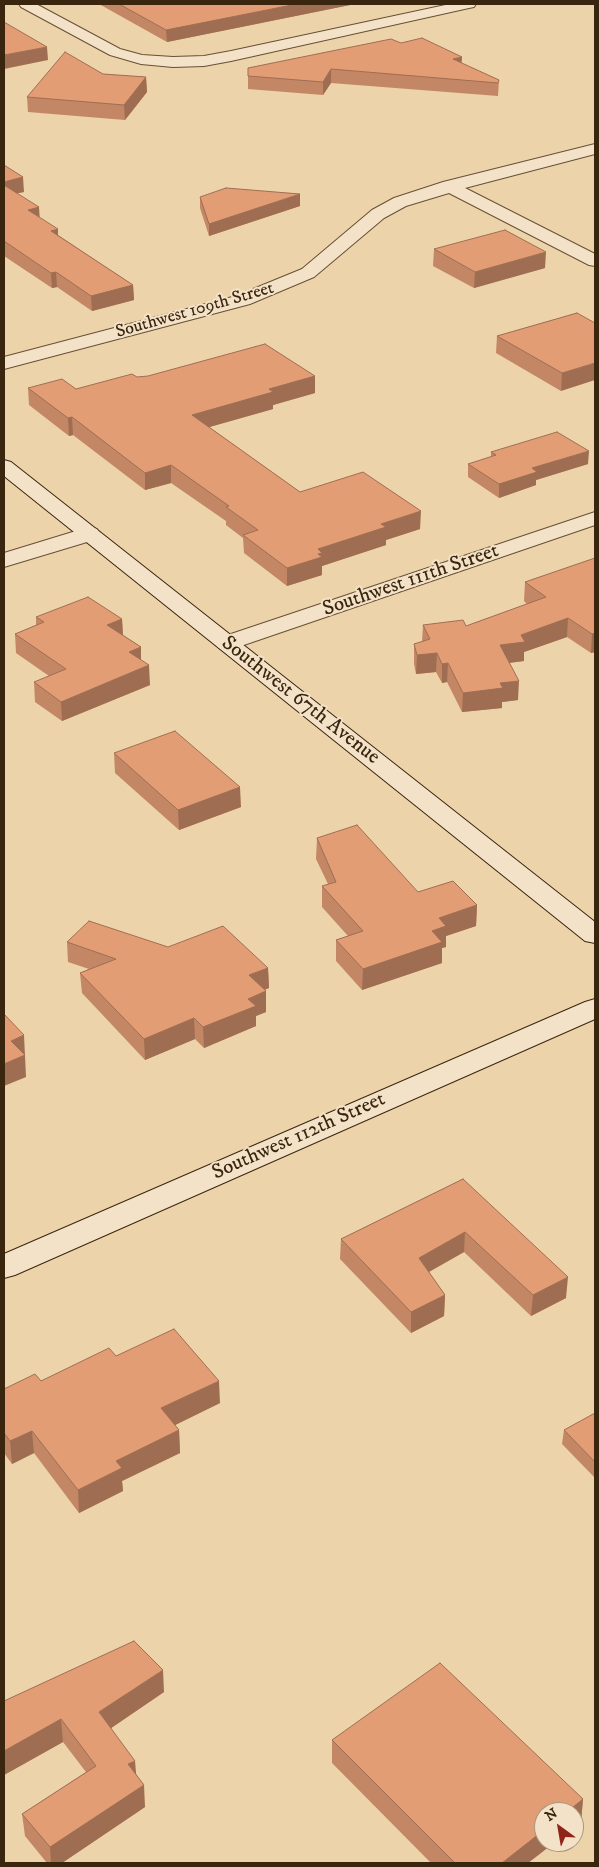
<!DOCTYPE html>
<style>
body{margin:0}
#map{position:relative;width:599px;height:1867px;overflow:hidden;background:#ecd3aa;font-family:"IM FELL DW Pica",serif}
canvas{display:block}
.frame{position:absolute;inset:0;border:5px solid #3a250e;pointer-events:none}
.north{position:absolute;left:534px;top:1802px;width:50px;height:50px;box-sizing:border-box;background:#f3e2c8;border:1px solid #a9967e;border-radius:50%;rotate:328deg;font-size:14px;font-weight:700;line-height:20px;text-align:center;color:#3a250e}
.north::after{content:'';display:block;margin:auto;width:18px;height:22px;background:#8f2418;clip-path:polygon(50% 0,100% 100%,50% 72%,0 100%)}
</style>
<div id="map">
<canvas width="599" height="1867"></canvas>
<div class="frame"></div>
<div class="north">N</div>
</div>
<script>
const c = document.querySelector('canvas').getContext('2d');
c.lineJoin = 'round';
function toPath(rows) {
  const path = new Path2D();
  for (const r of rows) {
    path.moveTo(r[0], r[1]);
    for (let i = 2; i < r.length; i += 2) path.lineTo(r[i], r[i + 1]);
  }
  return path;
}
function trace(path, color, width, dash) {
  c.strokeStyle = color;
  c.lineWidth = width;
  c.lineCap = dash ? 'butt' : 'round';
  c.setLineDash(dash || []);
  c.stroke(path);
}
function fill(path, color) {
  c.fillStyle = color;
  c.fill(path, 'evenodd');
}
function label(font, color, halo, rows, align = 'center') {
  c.font = font + ' "IM FELL DW Pica",serif';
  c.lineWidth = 4;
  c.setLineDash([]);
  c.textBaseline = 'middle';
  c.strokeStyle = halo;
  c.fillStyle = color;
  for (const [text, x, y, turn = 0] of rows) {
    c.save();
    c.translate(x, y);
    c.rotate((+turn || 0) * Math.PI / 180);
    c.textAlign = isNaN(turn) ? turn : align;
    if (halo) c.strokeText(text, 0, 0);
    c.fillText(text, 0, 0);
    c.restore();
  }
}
const minor = toPath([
 [19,4,36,4,120,49,142,55,173,57,204,56,231,51,450,4,476,4,474,7,469,8,231,61,204,66,173,67,141,64,110,55,21,7,19,4],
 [595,144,595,154,465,188,595,254,595,266,589,265,449,193,406,206,384,218,314,277,250,304,4,369,4,357,236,296,302,269,372,210,394,198,443,182,595,144],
 [595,512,595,525,235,648,227,650,219,648,215,643,219,638,595,512],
 [89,527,97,529,100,534,97,539,4,567,4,553,89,527]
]);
const secondary = toPath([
 [4,460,11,462,595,922,595,943,585,941,4,476,4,460],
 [595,999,595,1019,15,1275,4,1278,4,1254,585,1002,595,999]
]);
trace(minor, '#665035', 2);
trace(secondary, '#3a250e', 2);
fill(minor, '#f3e2c8');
fill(secondary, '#f3e2c8');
fill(toPath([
 [99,4,355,4,167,42],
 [401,43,462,57,461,63,499,80,498,96,331,83,323,95,248,89,248,68],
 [103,74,146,77,147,92,125,120,28,112,27,97],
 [4,165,24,192,17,193,40,218,58,235,133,285,134,300,92,311,57,287,52,288,4,256],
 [200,197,300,206,209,236,200,208],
 [434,249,545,268,474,288,433,266],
 [577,313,561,391,496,353,497,336],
 [315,376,315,393,273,405,273,409,209,427,300,492,420,529,386,540,386,545,322,566,322,575,287,586,244,553,243,538,226,525,226,521,171,483,145,490,73,435,69,436,29,405,28,388,76,389,137,377],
 [491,452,588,464,536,480,536,485,499,498,468,477,468,464,491,457],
 [595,558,595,652,591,653,567,637,524,652,524,661,509,663,518,700,502,702,502,708,462,712,447,682,442,683,436,672,416,674,414,664,414,644,422,642,423,625,466,626,527,604,524,601,525,582],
 [36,617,122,619,123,635,141,647,141,660,150,685,62,721,35,702,34,682,49,676,16,653,15,634,36,625],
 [114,753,241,807,179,830,115,773],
 [317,838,418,892,477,905,476,926,446,936,446,947,442,948,442,963,362,990,336,961,336,940,348,936,322,907,322,886,328,884,316,859],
 [67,942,168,947,268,968,269,988,264,990,266,1012,256,1016,256,1026,204,1048,195,1039,145,1060,82,993,80,973,89,969,68,962],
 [463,1179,566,1298,531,1316,464,1252,429,1272,445,1295,444,1316,411,1333,340,1259,341,1239],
 [116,1356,220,1403,175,1425,179,1430,180,1453,122,1481,123,1491,79,1513,34,1453,12,1464,4,1453,4,1389,41,1381],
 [595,1402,595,1478,562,1444,564,1430,594,1414],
 [164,1692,111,1728,136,1774,145,1807,62,1863,47,1863,25,1836,22,1814,86,1772,63,1742,4,1775,4,1701],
 [332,1740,583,1799,581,1822,528,1863,431,1863,332,1763]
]), '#c38765');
fill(toPath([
 [297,4,355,4,167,42,166,30],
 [47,47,48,60,4,69,4,55],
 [462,57,461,70,453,59],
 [331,69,331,83,323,95,323,82],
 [146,77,147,92,125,120,124,105],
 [23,177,24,192,4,196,4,182],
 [300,194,300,206,209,236,209,224],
 [39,207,40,222,28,210],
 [58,229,58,244,51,231],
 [546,252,545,268,474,288,475,272],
 [56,272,57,287,52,288,51,273],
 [133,285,134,300,92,311,91,296],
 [595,363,595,380,561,391,562,373],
 [315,376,315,393,273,405,273,409,192,432,192,415,269,389],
 [72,417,73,435,69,436,68,418],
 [589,451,588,464,536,480,536,485,499,498,499,484,532,468],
 [171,465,171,483,145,490,145,473],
 [421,511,420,529,386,540,386,545,322,566,322,575,287,586,287,568,318,549,381,524],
 [568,618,567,637,524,652,524,661,499,664,500,645,521,635],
 [122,619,123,638,107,625],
 [595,633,595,652,591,653,592,634],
 [141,647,141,666,129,652],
 [437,653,436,672,416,674,417,655],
 [448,663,447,682,442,683,442,664],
 [149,665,150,685,62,721,61,702],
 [519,681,518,700,502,702,502,708,462,712,463,693,500,683],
 [240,787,241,807,179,830,178,810],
 [477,905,476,926,446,936,446,947,442,948,442,963,362,990,363,969,432,931,439,918],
 [268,968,269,988,249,996,249,975],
 [266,991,266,1012,256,1016,256,1026,204,1048,203,1027,248,999],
 [194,1018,195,1039,145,1060,144,1039],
 [24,1035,26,1077,4,1086,4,1064,11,1041],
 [465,1232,464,1252,418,1278,419,1258],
 [568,1277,566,1298,531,1316,533,1295],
 [445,1295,444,1316,411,1333,411,1312],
 [219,1381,220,1403,163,1431,161,1408],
 [179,1430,180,1453,122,1481,123,1491,79,1513,78,1490,116,1461],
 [32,1431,34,1453,12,1464,10,1441],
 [163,1670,164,1692,101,1735,99,1712],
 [61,1719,63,1742,4,1775,4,1751],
 [135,1761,137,1784,128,1764],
 [144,1785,145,1807,62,1863,51,1863,50,1847],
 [583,1799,581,1822,574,1827,574,1812,567,1812],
 [544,1830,544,1842,555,1842,528,1863,502,1863]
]), '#9f6e52');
const building = toPath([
 [119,4,297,4,166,30,119,4],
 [4,22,47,47,4,55,4,22],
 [422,38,462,57,453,59,499,80,498,83,331,69,323,82,248,76,248,68,391,39,401,43,422,38],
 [65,52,103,74,146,77,124,105,27,97,65,52],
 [4,165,23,177,4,182,4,165],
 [4,185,39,207,28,210,58,229,51,231,133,285,91,296,56,272,51,273,4,241,4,185],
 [226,188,300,194,209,224,200,197,226,188],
 [505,230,546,252,475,272,434,249,505,230],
 [577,313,595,323,595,363,562,373,497,336,577,313],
 [265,344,315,376,269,389,273,392,192,415,300,492,363,472,421,511,381,524,386,527,318,549,322,553,318,554,322,557,287,568,243,535,258,530,226,507,229,506,171,465,145,473,72,417,68,418,28,388,62,379,76,389,132,374,137,377,148,376,265,344],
 [557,432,589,451,532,468,537,472,499,484,468,464,496,455,491,452,557,432],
 [595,558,595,633,592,634,568,618,521,635,525,642,500,645,519,681,500,683,503,688,463,693,448,663,442,664,437,653,417,655,414,644,430,639,423,625,463,620,466,626,546,597,525,582,595,558],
 [88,597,122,619,107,625,141,647,129,652,149,665,61,702,34,682,66,669,15,634,44,622,36,617,88,597],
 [175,731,240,787,178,810,114,753,175,731],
 [357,825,418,892,453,881,477,905,439,918,446,926,432,931,442,942,363,969,336,940,363,931,322,886,336,882,317,838,357,825],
 [89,921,168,947,223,926,268,968,249,975,266,991,248,999,256,1006,203,1027,194,1018,144,1039,80,973,116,959,67,942,89,921],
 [4,1014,24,1035,11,1041,25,1055,4,1064,4,1014],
 [463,1179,568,1277,533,1295,465,1232,419,1258,445,1295,411,1312,341,1239,463,1179],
 [174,1329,219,1381,161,1408,179,1430,116,1461,122,1468,78,1490,32,1431,10,1441,4,1433,4,1389,35,1374,41,1381,109,1348,116,1356,174,1329],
 [595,1413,595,1462,564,1430,595,1413],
 [134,1641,163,1670,99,1712,135,1761,128,1764,144,1785,50,1847,22,1814,96,1766,61,1719,4,1751,4,1701,134,1641],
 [440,1663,583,1799,567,1812,544,1812,544,1830,502,1863,455,1863,332,1740,440,1663]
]);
fill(building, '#e39d75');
trace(building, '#9f6e52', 1);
label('18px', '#3a250e', '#f3e2c8', [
 ["Southwest 109th Street",195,311,-16]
]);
label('21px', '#3a250e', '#f3e2c8', [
 ["Southwest 111th Street",411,581,-19],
 ["Southwest 67th Avenue",300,701,38],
 ["Southwest 112th Street",299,1137,-24]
]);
</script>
